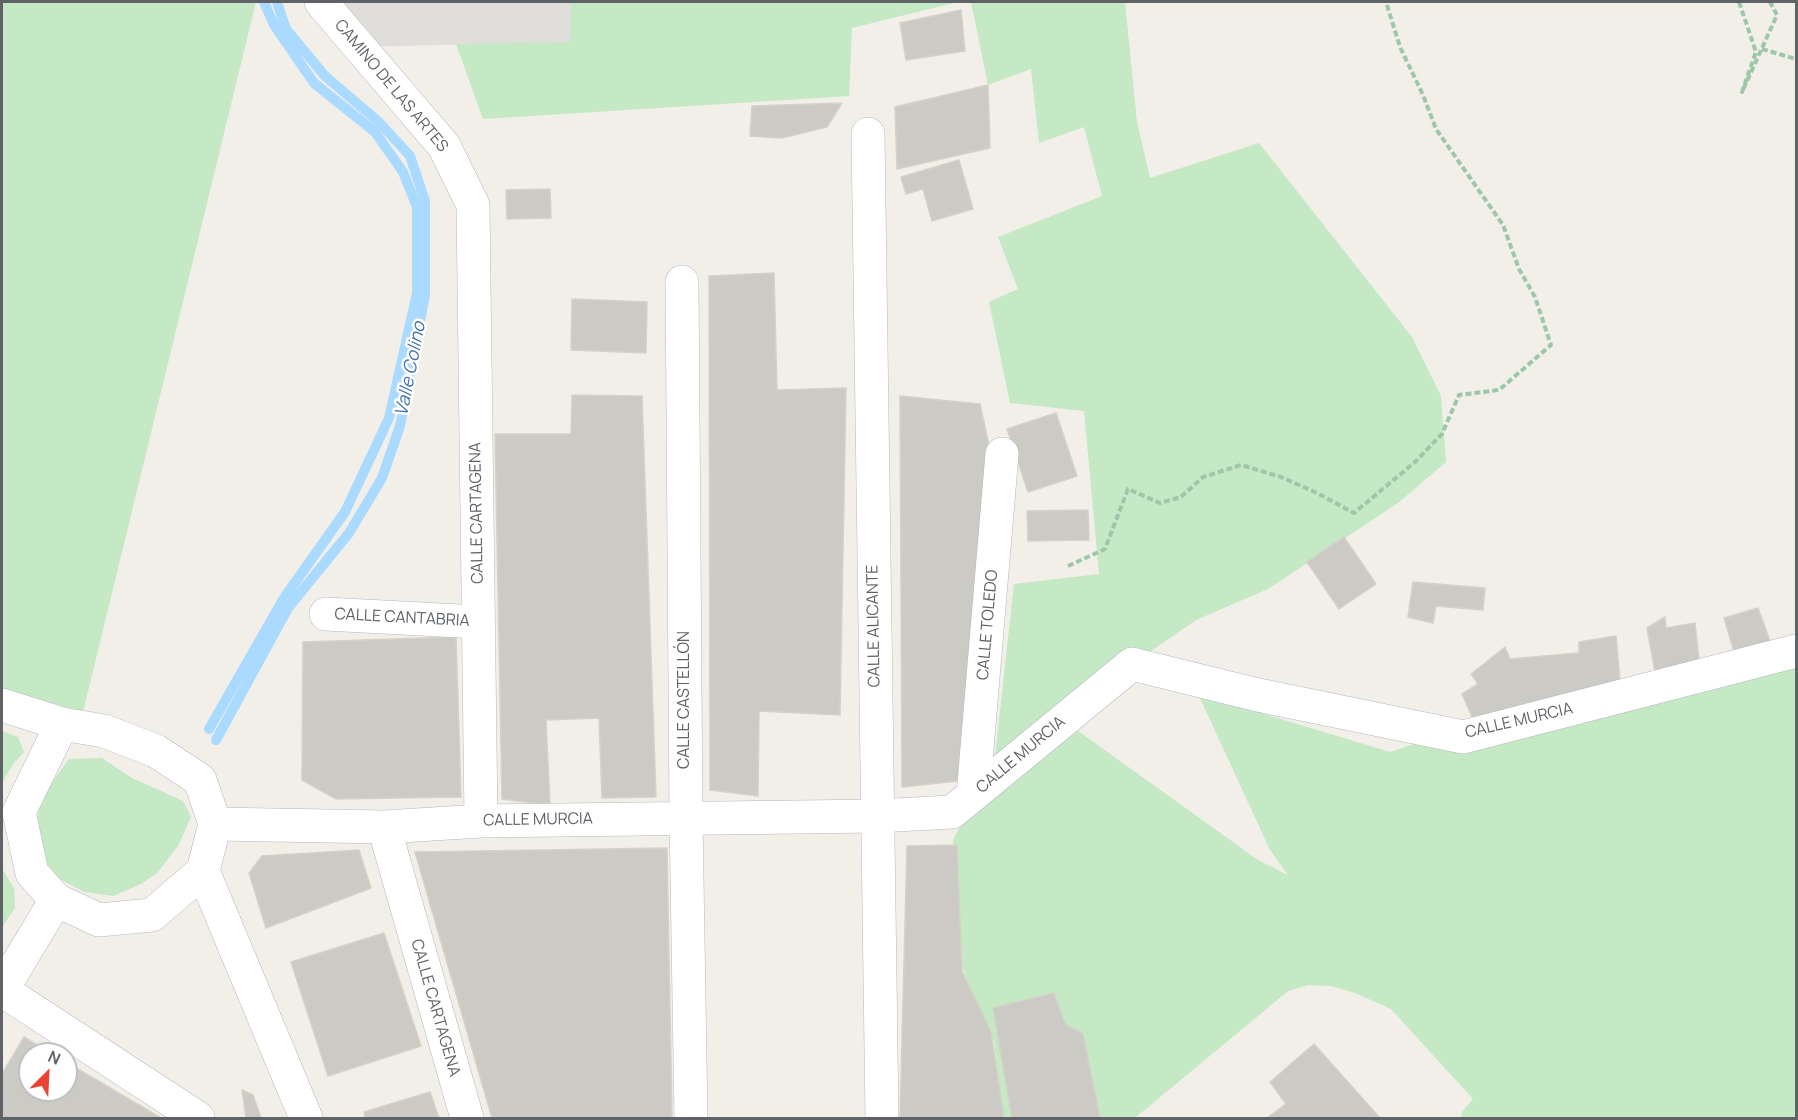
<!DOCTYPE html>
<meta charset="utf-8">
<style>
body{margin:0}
#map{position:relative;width:1798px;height:1120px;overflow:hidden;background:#f1efe8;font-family:Manrope,sans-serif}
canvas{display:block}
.frame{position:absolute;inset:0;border:3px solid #5f6368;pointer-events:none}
.north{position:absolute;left:18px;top:1042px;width:60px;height:60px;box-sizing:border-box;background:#fff;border:2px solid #bfc1c3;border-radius:50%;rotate:24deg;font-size:16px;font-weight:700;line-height:24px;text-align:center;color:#5f6368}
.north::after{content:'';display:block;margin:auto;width:21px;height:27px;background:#ea4335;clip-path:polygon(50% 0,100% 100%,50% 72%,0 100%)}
</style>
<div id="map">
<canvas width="1798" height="1120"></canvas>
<div class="frame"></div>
<div class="north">N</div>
</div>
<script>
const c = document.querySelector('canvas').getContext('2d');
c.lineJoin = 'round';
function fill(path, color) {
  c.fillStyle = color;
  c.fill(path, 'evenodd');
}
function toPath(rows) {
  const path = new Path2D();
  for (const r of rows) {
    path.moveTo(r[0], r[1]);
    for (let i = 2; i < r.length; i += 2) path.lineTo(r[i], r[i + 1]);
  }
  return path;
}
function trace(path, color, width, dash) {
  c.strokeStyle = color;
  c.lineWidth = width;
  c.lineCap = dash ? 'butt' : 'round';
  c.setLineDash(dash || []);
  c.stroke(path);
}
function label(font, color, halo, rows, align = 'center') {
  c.font = font + ' Manrope,sans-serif';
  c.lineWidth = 5;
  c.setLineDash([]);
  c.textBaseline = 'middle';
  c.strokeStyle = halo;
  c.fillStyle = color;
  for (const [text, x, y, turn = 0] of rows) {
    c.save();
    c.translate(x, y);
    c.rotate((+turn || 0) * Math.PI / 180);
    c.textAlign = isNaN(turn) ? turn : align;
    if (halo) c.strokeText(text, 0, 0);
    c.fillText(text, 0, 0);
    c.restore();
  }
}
fill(toPath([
 [321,2,571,2,570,42,358,47]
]), '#e0deda');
fill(toPath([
 [2,2,256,2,83,712,2,689],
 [571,2,958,2,852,28,849,96,483,119,456,44,570,42],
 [971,2,1125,2,1137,122,1150,178,1259,143,1412,337,1441,396,1446,462,1398,503,1268,589,1196,620,1132,664,994,765,1014,584,1099,574,1084,411,1010,403,989,302,1018,289,998,237,1102,196,1084,127,1039,143,1031,69,988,85],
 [1796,634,1796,1118,1461,1118,1462,1112,1473,1099,1391,1009,1355,993,1331,986,1308,985,1288,991,1135,1118,1002,1118,994,1041,976,1004,958,955,953,840,964,819,1074,728,1258,860,1288,875,1270,850,1198,694,1390,752,1534,704],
 [2,731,18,737,24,752,14,763,2,783],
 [102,758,132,778,183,801,191,817,178,846,157,873,141,884,113,896,85,892,61,880,48,865,38,844,36,824,42,796,69,759],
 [2,869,14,888,15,908,2,927]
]), '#c5e8c5');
trace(toPath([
 [209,729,284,598,345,512,389,418,417,293,417,207,403,172,375,132,314,83,274,25,264,2],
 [216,740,288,608,349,533,382,478,400,426,425,295,425,201,410,156,379,122,325,76,286,29,277,2]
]), '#aadaff', 10);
const building = toPath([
 [961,10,965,51,906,60,900,23,961,10],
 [988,85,990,148,897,169,895,107,988,85],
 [842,103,827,127,782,138,750,136,752,106,842,103],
 [959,160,973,209,932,221,923,189,906,194,901,177,959,160],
 [550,189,551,218,507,219,506,190,550,189],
 [774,273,777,390,846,388,840,715,759,711,758,796,710,790,709,276,774,273],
 [572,299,647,302,646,353,571,350,572,299],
 [572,395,642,396,656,797,602,798,599,718,546,720,550,805,502,799,495,434,571,434,572,395],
 [900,396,980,404,991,455,958,781,902,787,900,396],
 [1056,413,1077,476,1028,492,1007,429,1056,413],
 [1088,510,1089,540,1028,541,1027,511,1088,510],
 [1344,537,1376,584,1339,609,1307,562,1344,537],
 [1413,582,1485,588,1483,610,1436,606,1433,623,1408,617,1413,582],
 [1758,608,1770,641,1734,651,1724,618,1758,608],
 [1665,617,1666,628,1695,623,1699,660,1655,672,1647,628,1665,617],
 [1616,636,1620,681,1473,719,1462,694,1478,684,1471,674,1505,647,1510,659,1579,653,1579,642,1616,636],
 [456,637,461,797,336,799,302,780,303,642,456,637],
 [957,845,962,971,991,1032,1004,1118,900,1118,907,846,957,845],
 [667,848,672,1118,492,1118,415,852,667,848],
 [359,850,371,888,266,928,249,873,262,856,359,850],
 [384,933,421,1046,328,1076,291,962,384,933],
 [1054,993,1065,1024,1083,1034,1100,1118,1012,1118,993,1008,1054,993],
 [24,1037,52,1054,30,1054,30,1090,66,1090,66,1062,161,1118,2,1118,2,1074,24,1037],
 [1314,1044,1380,1118,1267,1118,1286,1104,1270,1082,1314,1044],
 [242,1090,253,1095,261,1118,246,1118,242,1090],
 [430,1092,439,1118,365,1118,364,1112,430,1092]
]);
fill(building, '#cccac5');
trace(building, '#d6d1c6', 1.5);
const minor = toPath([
 [321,2,444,146,473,205,481,821],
 [868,134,882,1118],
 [682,282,686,818,691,1118],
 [326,614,478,622],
 [2,705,62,724],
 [62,724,104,731,156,751,200,780,215,824,203,871,152,915,99,920,56,900,32,873,19,812,62,724],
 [973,795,1002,454],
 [215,824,384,827,481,821,877,816,952,812,1132,664,1258,695,1463,737,1796,651],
 [384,827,467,1118],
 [203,871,306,1118],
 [2,990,198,1118],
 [2,990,56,900]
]);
trace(minor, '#b5b8bc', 34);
trace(toPath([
 [1739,2,1756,52,1742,92,1777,15,1770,2],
 [1762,49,1796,59],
 [1068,566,1105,549,1128,489,1160,503,1181,497,1203,477,1241,465,1281,477,1317,493,1354,513,1415,462,1442,434,1459,395,1499,390,1551,345,1535,297,1519,269,1503,225,1436,129,1423,95,1400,47,1386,2]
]), '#9cc7a9', 4, [6, 3]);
trace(minor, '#fff', 33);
label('16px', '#5f6368', '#fff', [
 ["CAMINO DE LAS ARTES",391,86,50],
 ["CALLE CARTAGENA",477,513,-91],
 ["CALLE CANTABRIA",402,618,3],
 ["CALLE TOLEDO",988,625,-85],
 ["CALLE ALICANTE",874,626,-91],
 ["CALLE CASTELLÓN",685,700,-90],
 ["CALLE MURCIA",1519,721,-13],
 ["CALLE MURCIA",1021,755,-40],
 ["CALLE MURCIA",538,820,-1],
 ["CALLE CARTAGENA",435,1008,74]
]);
label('italic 18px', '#4174aa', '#fff', [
 ["Valle Colino",411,369,-79]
]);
</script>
